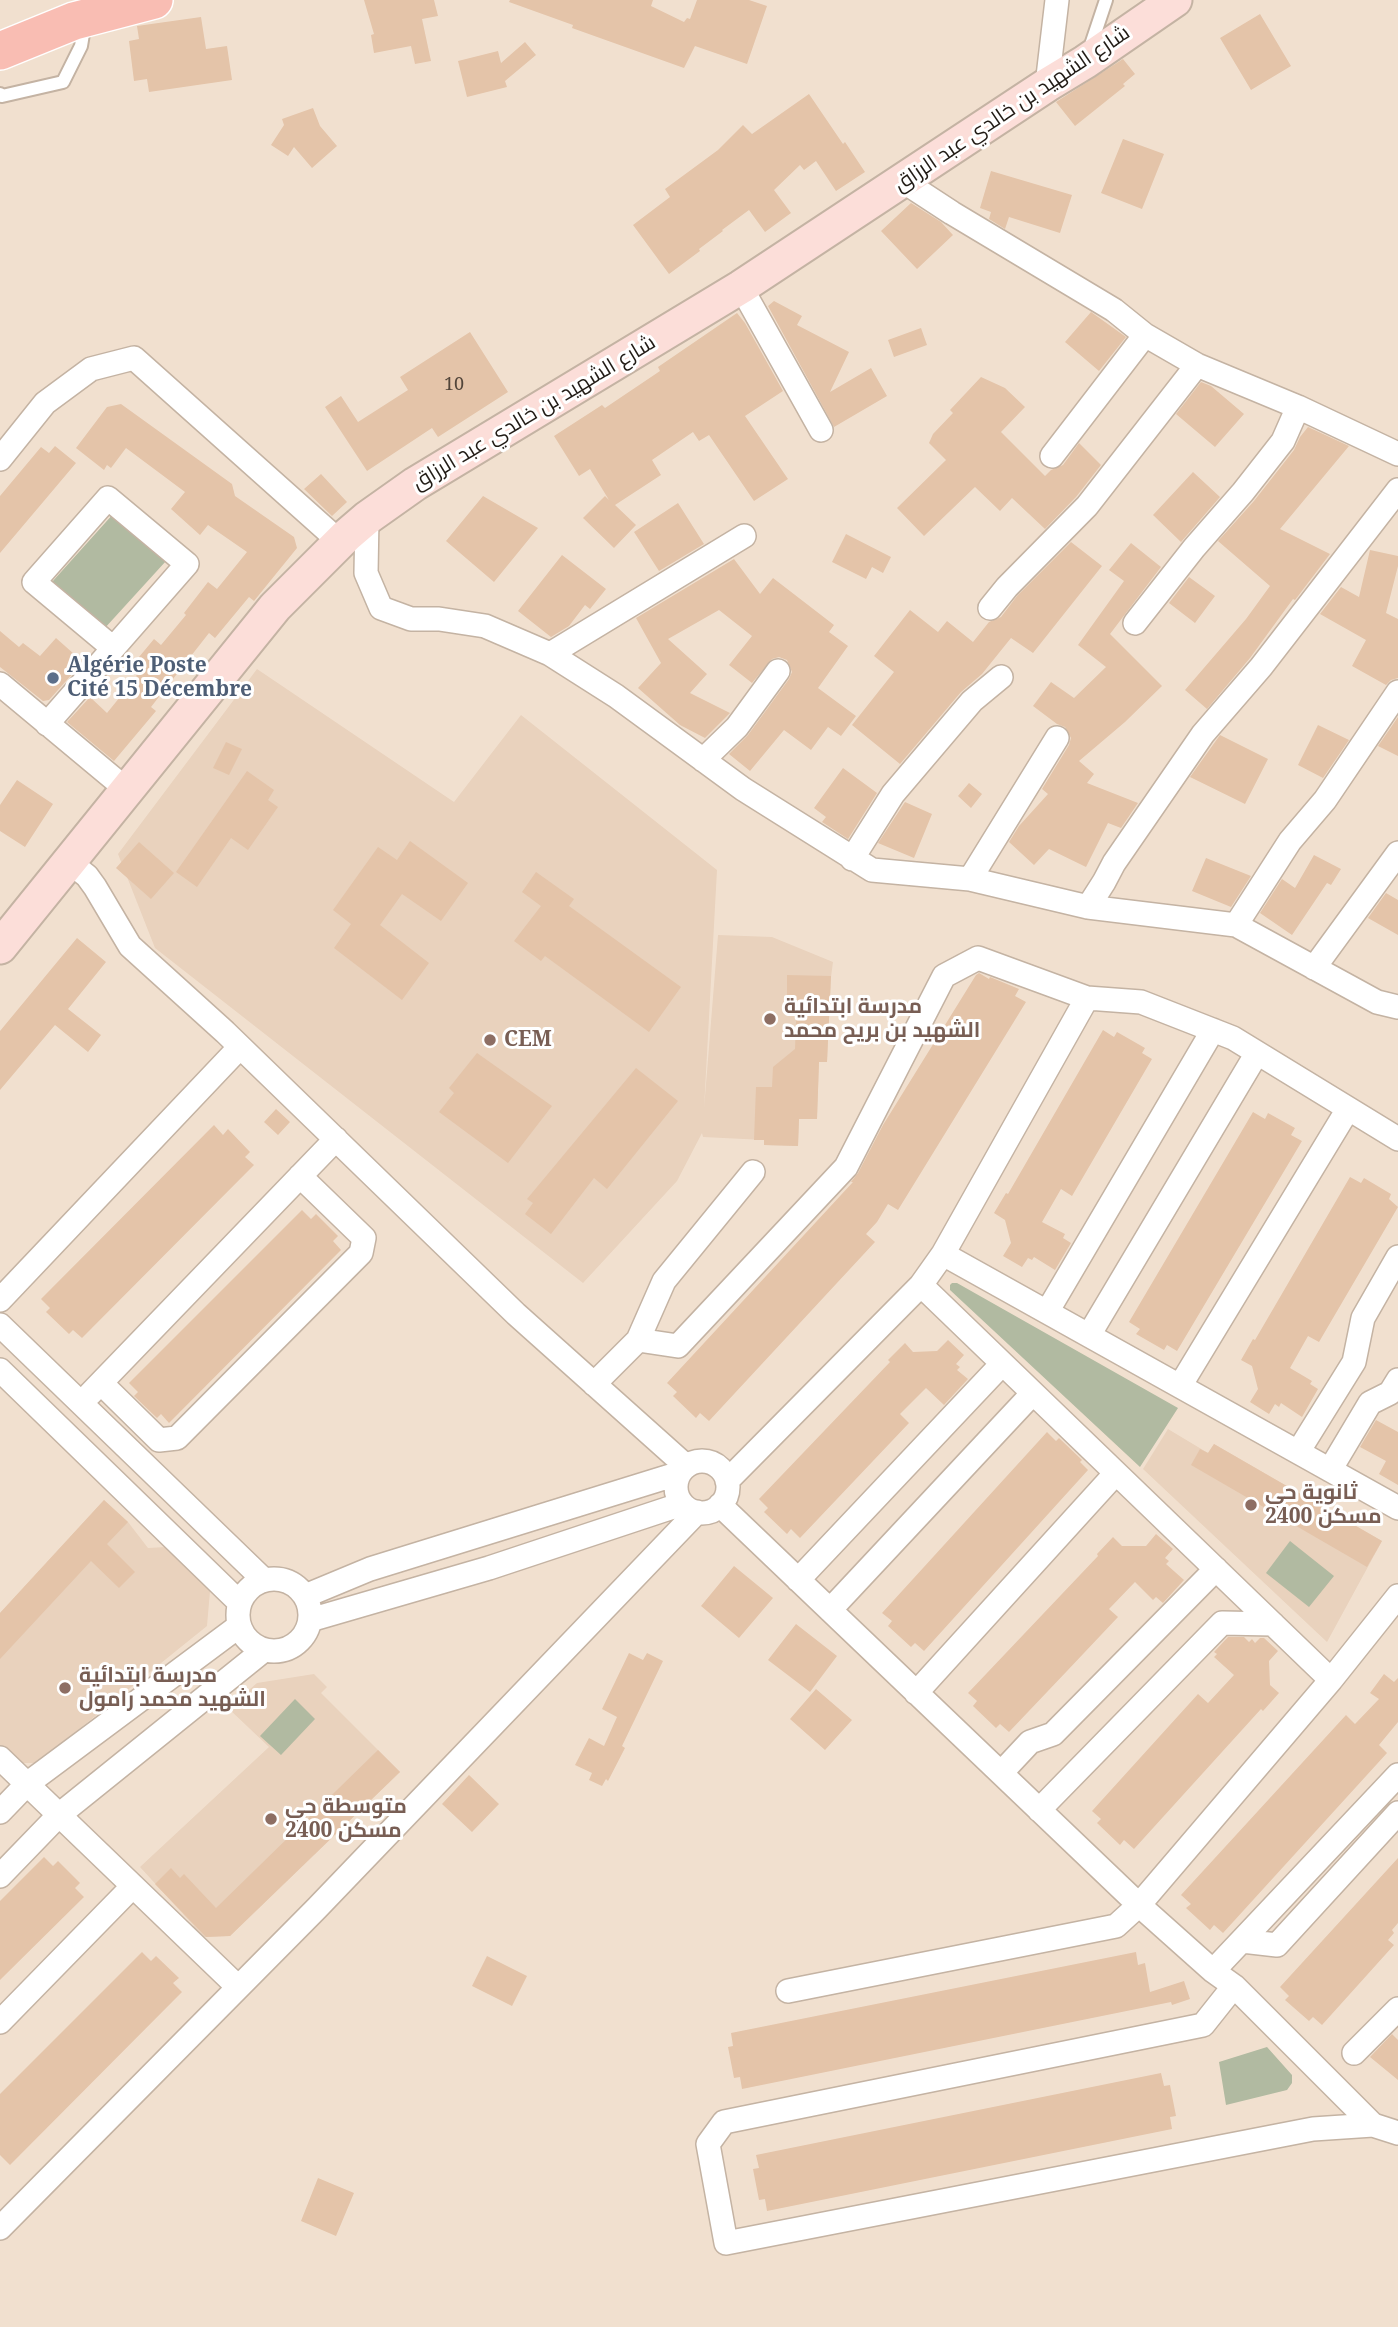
<!DOCTYPE html>
<meta charset="utf-8">
<style>
body{margin:0}
canvas{display:block;background:#f1e0cf}
</style>
<canvas width="1398" height="2327"></canvas>
<script>
const c = document.querySelector('canvas').getContext('2d');
c.lineJoin = 'round';
function fill(path, color) {
  c.fillStyle = color;
  c.fill(path, 'evenodd');
}
function toPath(rows) {
  const path = new Path2D();
  for (const r of rows) {
    if (r.length === 3) {
      path.moveTo(r[0] + r[2], r[1]);
      path.arc(r[0], r[1], r[2], 0, 2 * Math.PI);
      continue;
    }
    path.moveTo(r[0], r[1]);
    for (let i = 2; i < r.length; i += 2) path.lineTo(r[i], r[i + 1]);
  }
  return path;
}
function trace(path, color, width, dash) {
  c.strokeStyle = color;
  c.lineWidth = width;
  c.lineCap = dash ? 'butt' : 'round';
  c.setLineDash(dash || []);
  c.stroke(path);
}
function label(font, color, halo, rows, align = 'center') {
  c.font = font + ' "Noto Serif",Cairo,serif';
  c.lineWidth = 6;
  c.setLineDash([]);
  c.textBaseline = 'middle';
  c.strokeStyle = halo;
  c.fillStyle = color;
  for (const [text, x, y, turn = 0] of rows) {
    c.save();
    c.translate(x, y);
    c.rotate((+turn || 0) * Math.PI / 180);
    c.textAlign = isNaN(turn) ? turn : align;
    if (halo) c.strokeText(text, 0, 0);
    c.fillText(text, 0, 0);
    c.restore();
  }
}
fill(toPath([
 [257,669,454,802,521,715,717,870,704,1109,718,935,772,937,833,962,831,977,827,1062,819,1062,817,1119,799,1119,798,1146,764,1145,764,1140,703,1137,702,1133,677,1181,583,1283,155,948,118,854],
 [1168,1429,1208,1453,1214,1444,1382,1541,1327,1642,1143,1469],
 [104,1500,128,1522,148,1548,166,1547,210,1591,207,1626,37,1763,13,1763,0,1751,0,1613],
 [314,1674,327,1687,321,1693,400,1772,230,1936,201,1937,192,1928,194,1926,140,1867,269,1747,228,1708,257,1683]
]), '#e9d2bd');
fill(toPath([
 [114,513,166,561,104,629,52,582],
 [952,1283,957,1283,1178,1408,1140,1467,950,1290,950,1285],
 [1290,1541,1334,1576,1309,1607,1266,1573],
 [295,1699,315,1719,281,1755,260,1736],
 [1267,2047,1292,2075,1292,2083,1287,2090,1226,2105,1219,2062]
]), '#b1baa1');
fill(toPath([
 [364,0,434,0,438,16,422,19,431,61,415,64,411,46,374,53,371,35,374,34],
 [510,0,653,0,651,6,684,22,687,18,690,19,697,0,749,0,767,6,747,64,695,46,684,68,572,28,573,25,509,2],
 [1260,14,1291,66,1251,90,1220,38],
 [201,17,206,49,227,46,232,80,149,92,147,79,134,81,129,41,139,39,137,26],
 [525,42,536,55,505,81,507,87,467,97,458,61,498,51,501,63],
 [1123,59,1135,74,1123,84,1125,86,1075,126,1056,102],
 [809,94,843,144,845,142,865,172,836,191,816,161,804,170,800,165,774,190,791,213,765,232,749,210,722,230,723,231,699,249,700,251,669,274,633,225,670,197,665,189,718,150,743,125,752,134],
 [313,108,320,126,337,146,312,168,294,147,288,156,271,145,284,125,282,119],
 [1123,139,1164,154,1142,209,1101,193],
 [991,171,1072,195,1060,233,1009,217,1005,229,989,219,991,212,980,208],
 [911,203,941,222,953,235,917,269,881,231],
 [774,301,802,316,797,325,849,352,830,392,871,368,887,396,834,427,768,306],
 [1091,312,1126,337,1099,371,1065,342],
 [737,313,745,323,783,391,745,416,788,479,754,501,709,435,699,441,693,432,652,460,661,475,615,505,636,525,614,548,583,518,605,496,609,500,590,469,579,476,554,436,602,405,605,408,660,371,658,367],
 [921,328,927,345,894,357,888,340],
 [470,332,508,392,438,437,432,428,367,471,325,407,341,396,358,422,408,390,400,377],
 [981,377,1005,388,1025,407,1001,432,1045,476,1051,470,1063,465,1079,443,1101,465,1076,497,1045,529,1012,498,1000,511,975,487,924,536,897,508,946,460,929,443,933,434,953,413,950,410],
 [1201,382,1211,386,1244,414,1215,447,1176,414],
 [121,404,232,484,235,496,294,537,297,548,254,601,249,597,215,638,209,633,151,707,156,711,114,761,67,722,90,697,107,713,137,676,129,669,154,639,161,645,186,615,184,613,208,582,217,589,247,552,208,525,200,535,171,509,185,492,126,448,111,468,107,465,104,470,76,448,107,407],
 [1308,427,1349,446,1280,529,1330,554,1295,600,1293,599,1250,658,1207,709,1185,690,1246,619,1270,586,1218,541,1254,501,1294,450,1300,437],
 [55,446,76,463,0,553,0,496,41,447,49,453],
 [1193,472,1220,497,1181,542,1153,515],
 [321,474,347,502,332,516,304,489],
 [483,496,538,528,494,582,446,541],
 [678,503,704,544,659,571,634,532],
 [846,534,891,557,883,573,872,567,866,579,832,562],
 [1071,542,1102,566,1033,653,1011,638,982,674,961,692,900,764,852,725,894,672,874,656,910,610,938,632,947,621,973,642,989,622,1001,617,1017,596],
 [1131,543,1161,567,1110,634,1162,686,1125,722,1079,761,1094,774,1087,783,1138,803,1121,828,1108,823,1086,867,1049,849,1034,865,1009,842,1019,826,1048,794,1042,789,1069,745,1071,738,1065,727,1057,724,1033,706,1051,682,1074,698,1106,667,1078,645,1124,581,1109,570],
 [1370,550,1398,556,1398,566,1386,613,1398,619,1398,678,1391,680,1386,685,1352,666,1366,640,1320,614,1341,587,1359,597],
 [562,555,606,589,590,609,585,605,569,626,551,637,518,611],
 [734,559,760,594,773,578,834,625,829,632,848,646,818,688,856,716,841,736,828,727,811,750,784,730,750,771,729,754,748,735,789,679,792,672,787,660,779,657,772,659,752,683,729,665,752,636,719,610,668,639,707,674,690,693,730,713,705,738,680,725,638,688,661,663,636,618],
 [1189,577,1215,596,1195,623,1169,603],
 [0,631,19,647,23,643,40,656,56,638,83,662,49,700,43,701,0,667],
 [1398,717,1398,756,1378,746],
 [1318,725,1349,740,1323,778,1298,765],
 [1220,735,1268,759,1245,804,1190,777],
 [226,742,242,749,229,775,213,768],
 [843,768,877,793,848,839,822,822,826,817,814,808],
 [247,771,274,790,268,800,278,807,248,850,231,838,197,887,176,872],
 [17,780,53,804,25,847,0,831,0,805],
 [969,783,982,794,971,808,958,796],
 [905,802,932,814,914,858,878,843],
 [410,841,468,883,441,921,402,894,380,925,429,963,402,1000,334,948,351,924,333,910,378,847,397,860],
 [139,842,174,873,151,899,116,868],
 [1314,855,1341,869,1331,885,1327,883,1292,935,1260,913,1282,879,1295,888],
 [1206,858,1251,876,1231,907,1192,891],
 [536,872,574,899,569,906,681,987,649,1032,545,956,541,961,514,941,541,906,522,892],
 [1386,893,1398,900,1398,935,1368,918],
 [77,938,106,962,68,1009,101,1035,88,1052,55,1025,0,1090,0,1031],
 [979,973,989,979,990,977,1019,989,1015,996,1026,1002,898,1210,888,1204,877,1222,866,1234,875,1242,709,1421,700,1413,696,1418,673,1396,677,1392,667,1383,853,1182,851,1182,858,1173,883,1125,976,975],
 [787,975,831,976,827,1062,819,1062,817,1119,799,1119,798,1146,764,1145,764,1140,754,1140,756,1087,772,1087,773,1067,795,1049,797,996,787,995],
 [1103,1030,1114,1037,1117,1032,1145,1048,1142,1053,1152,1059,1072,1196,1061,1189,1042,1222,1065,1234,1063,1238,1071,1243,1055,1270,1034,1257,1032,1260,1028,1258,1022,1267,1003,1256,1011,1243,1005,1220,994,1213,1006,1193,1008,1194],
 [477,1053,552,1106,508,1163,439,1112,454,1093,449,1088],
 [636,1068,678,1101,607,1189,594,1178,551,1234,525,1214,533,1203,527,1199],
 [276,1109,290,1122,278,1135,264,1122],
 [1253,1112,1265,1119,1268,1113,1295,1128,1291,1135,1302,1141,1177,1351,1167,1345,1164,1350,1136,1334,1140,1329,1129,1322],
 [214,1125,223,1135,228,1129,250,1152,245,1157,254,1165,82,1338,73,1330,69,1334,46,1312,50,1308,41,1299],
 [1350,1177,1361,1183,1364,1178,1391,1194,1389,1199,1398,1207,1319,1342,1308,1336,1290,1368,1312,1381,1310,1384,1318,1389,1302,1417,1281,1403,1279,1407,1275,1404,1269,1414,1250,1402,1258,1389,1252,1366,1241,1360,1253,1339,1255,1340],
 [302,1210,311,1219,316,1214,338,1236,333,1241,341,1250,169,1423,161,1414,157,1418,134,1396,138,1392,129,1383],
 [948,1340,964,1355,956,1364,960,1367,957,1370,968,1379,944,1405,926,1388,900,1414,909,1423,800,1538,791,1529,787,1534,764,1512,768,1508,759,1499,890,1362,888,1360,905,1343,913,1352,937,1351],
 [1376,1420,1398,1432,1398,1485,1379,1474,1386,1461,1360,1447],
 [1047,1432,1056,1441,1059,1438,1082,1460,1080,1462,1088,1470,924,1651,915,1643,911,1647,888,1626,892,1621,882,1613],
 [1214,1444,1382,1541,1367,1567,1191,1465,1200,1449,1208,1453],
 [104,1500,128,1522,107,1544,135,1572,119,1588,91,1561,0,1659,0,1613],
 [1156,1534,1173,1549,1165,1558,1169,1561,1166,1564,1184,1580,1163,1603,1156,1597,1153,1600,1135,1582,1109,1609,1118,1617,1067,1671,1009,1732,1000,1724,996,1728,973,1706,977,1701,968,1693,1098,1556,1097,1554,1113,1537,1122,1546,1146,1546],
 [734,1566,773,1598,739,1638,701,1606],
 [796,1624,837,1656,810,1692,768,1660],
 [1228,1637,1244,1637,1249,1642,1252,1639,1255,1643,1260,1638,1264,1638,1278,1651,1269,1661,1270,1685,1279,1693,1263,1711,1261,1709,1134,1849,1124,1840,1120,1845,1097,1823,1101,1819,1092,1811,1198,1694,1208,1703,1234,1675,1214,1657,1217,1654,1214,1652],
 [629,1653,643,1660,647,1653,663,1661,622,1746,625,1748,608,1781,606,1779,602,1786,589,1780,592,1773,575,1765,589,1738,604,1746,617,1717,602,1709],
 [1384,1674,1394,1682,1398,1678,1398,1722,1379,1745,1387,1753,1223,1933,1214,1925,1210,1930,1186,1908,1191,1904,1181,1895,1346,1715,1355,1724,1379,1699,1370,1693],
 [816,1689,852,1720,825,1750,790,1719],
 [378,1750,400,1772,230,1936,206,1937,155,1884,171,1868,180,1878,184,1874,216,1908],
 [469,1775,499,1804,472,1832,442,1804],
 [44,1857,53,1866,58,1861,80,1883,75,1888,84,1897,0,1980,0,1901],
 [1398,1858,1398,1923,1392,1930,1394,1933,1388,1940,1394,1945,1322,2025,1313,2017,1309,2021,1285,2000,1289,1996,1280,1987],
 [142,1952,151,1961,156,1956,179,1978,173,1983,182,1992,10,2165,0,2155,0,2094],
 [1136,1952,1138,1965,1145,1963,1150,1992,1184,1981,1190,1999,1172,2005,1171,2002,742,2089,740,2077,734,2078,728,2047,733,2046,731,2033],
 [487,1956,527,1976,512,2006,472,1986],
 [1392,2034,1398,2040,1398,2080,1370,2057],
 [1161,2073,1164,2086,1170,2085,1176,2116,1170,2117,1172,2129,767,2211,765,2199,759,2200,753,2169,759,2168,756,2155],
 [318,2178,354,2193,336,2236,301,2221]
]), '#e4c4a9');
const service = toPath([
 [1089,51,1106,0],
 [0,94,2,96,63,82,81,46,85,22]
]);
const minor = toPath([
 [1047,85,1057,0],
 [903,181,952,213,1114,310,1145,335,1197,365,1298,407,1398,454],
 [741,287,821,430],
 [1052,456,1145,335],
 [0,459,45,403,91,369,134,358,340,542],
 [367,518,366,573,381,608,411,619,439,619,485,626,550,654,616,696,743,789,872,870,970,879,1088,907,1236,925,1377,1002,1398,1007],
 [990,608,1007,587,1087,506,1197,365],
 [1135,623,1194,548,1243,492,1283,441,1298,407],
 [550,654,744,536],
 [0,684,126,789],
 [47,724,187,564,108,498,34,582,113,648],
 [703,760,737,727,778,671],
 [852,859,893,794,972,701,1001,677],
 [68,861,87,876,95,887,130,946,225,1032,516,1314,686,1466],
 [970,879,1057,738],
 [1088,907,1104,882,1114,863,1203,734,1261,667,1398,490],
 [1236,925,1290,841,1325,800,1398,692],
 [1314,968,1398,853],
 [943,1254,1398,1508],
 [921,1285,1331,1680],
 [0,1300,240,1047],
 [1047,1312,1213,1030],
 [0,1325,264,1580],
 [1089,1335,1257,1053],
 [638,1340,664,1281,753,1172],
 [0,1370,240,1603],
 [101,1383,159,1440,177,1438,361,1253,364,1238,300,1176],
 [594,1384,638,1340,678,1346,846,1167,944,976,978,958,1087,998,1141,1002,1233,1038,1398,1139],
 [1180,1386,1348,1109],
 [90,1394,336,1139],
 [1298,1452,1354,1362,1363,1318,1398,1257],
 [702,1487,26],
 [1330,1470,1370,1403,1390,1393,1398,1380],
 [727,1481,921,1285,943,1254,1087,998],
 [720,1505,1139,1905,1213,1971,1234,1986,1373,2125,1398,2133],
 [274,1615,36],
 [798,1580,1002,1364],
 [305,1596,370,1569,680,1473],
 [830,1610,1033,1393],
 [310,1620,489,1568,682,1504],
 [916,1693,1116,1473],
 [0,1758,238,1987],
 [1001,1773,1030,1742,1053,1734,1216,1569],
 [1039,1810,1222,1623,1273,1624],
 [0,1812,27,1784,239,1626],
 [0,1876,59,1815,264,1650],
 [1242,1941,1277,1945,1398,1813],
 [1213,1971,1398,1775],
 [1234,1986,1203,2025,724,2122,708,2144,726,2243,1313,2129,1373,2125],
 [788,1991,1116,1926,1139,1905,1331,1680,1398,1596],
 [0,2022,133,1886],
 [1354,2053,1398,2009],
 [0,2228,317,1908,697,1512]
]);
const secondary = toPath([
 [0,947,275,607,346,536,367,518,415,484,741,287,1047,85,1085,62,1175,0]
]);
const primary = toPath([
 [0,51,74,21,154,0]
]);
trace(service, '#c4b3a3', 16);
trace(minor, '#c4b3a3', 26);
trace(secondary, '#c4b3a3', 37);
trace(primary, '#fff', 40);
trace(service, '#fff', 12);
trace(minor, '#fff', 23);
trace(secondary, '#fcded9', 33);
trace(primary, '#f9bdb3', 37);
for (const [x, y, r, color] of [
 [53,678,7,"#5c6f8a"],
 [770,1019,7,"#8d6e63"],
 [490,1040,7,"#8d6e63"],
 [1251,1505,7,"#8d6e63"],
 [65,1688,7,"#8d6e63"],
 [271,1819,7,"#8d6e63"]
]) {
  const dot = new Path2D();
  dot.arc(x, y, r, 0, 2 * Math.PI);
  c.fillStyle = color;
  c.fill(dot);
  trace(dot, '#fff', 2.5);
}
label('18px', '#52453a', null, [
 ["10",454,385]
]);
label('21px', '#211b15', '#fff', [
 ["شارع الشهيد بن خالدي عبد الرزاق",1012,109,-34],
 ["شارع الشهيد بن خالدي عبد الرزاق",534,413,-31]
]);
label('bold 21px', '#4e5e75', '#fff', [
 ["Algérie Poste",67,666],
 ["Cité 15 Décembre",67,690]
], 'left');
label('bold 21px', '#785e54', '#fff', [
 ["مدرسة ابتدائية",784,1007],
 ["الشهيد بن بريح محمد",784,1031],
 ["CEM",504,1040],
 ["ثانوية حي",1265,1493],
 ["2400 مسكن",1265,1517],
 ["مدرسة ابتدائية",79,1676],
 ["الشهيد محمد رامول",79,1700],
 ["متوسطة حي",285,1807],
 ["2400 مسكن",285,1831]
], 'left');
</script>
